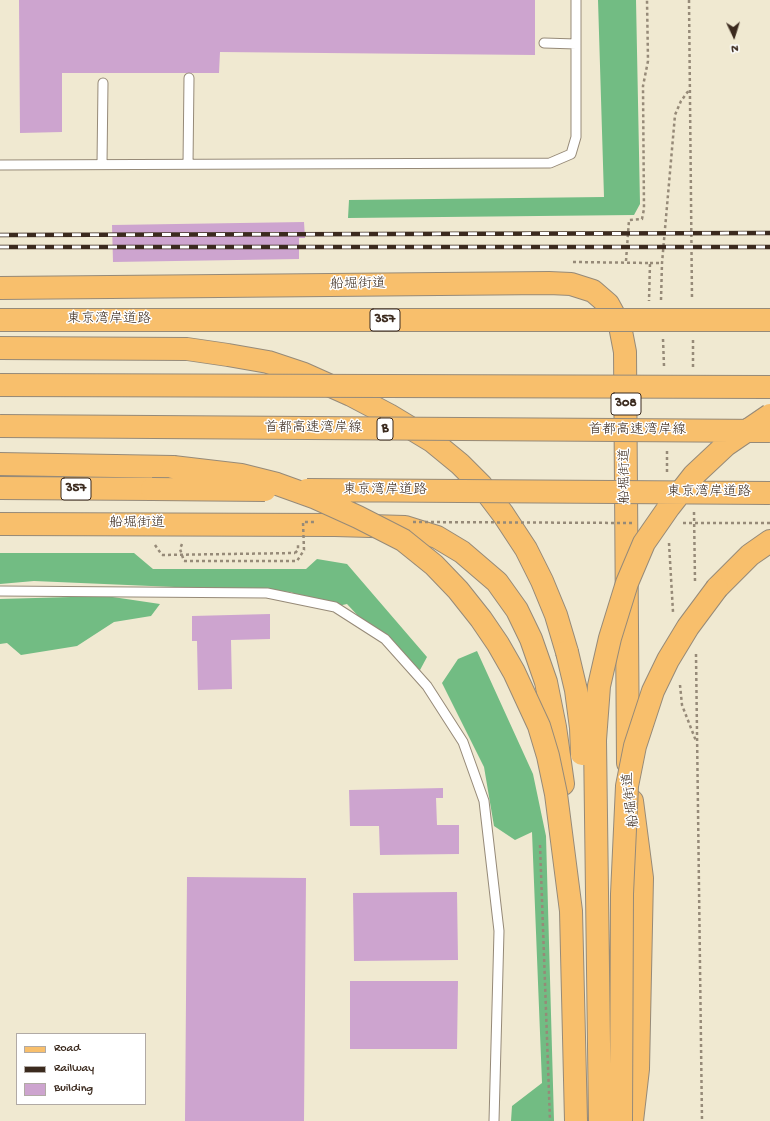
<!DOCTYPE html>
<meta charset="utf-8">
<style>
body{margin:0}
#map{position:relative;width:770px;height:1121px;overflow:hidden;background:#f0e9d1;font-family:"Gochi Hand",sans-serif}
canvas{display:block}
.legend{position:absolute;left:16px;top:1033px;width:130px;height:72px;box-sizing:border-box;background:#fff;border:1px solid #b1aaa5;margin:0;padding:5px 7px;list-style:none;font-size:12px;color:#3b2a1e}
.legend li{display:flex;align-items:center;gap:8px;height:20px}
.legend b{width:20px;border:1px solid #b1aaa5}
.north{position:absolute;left:714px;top:16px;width:40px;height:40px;-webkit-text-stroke:3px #fff;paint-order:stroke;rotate:176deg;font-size:11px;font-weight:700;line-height:16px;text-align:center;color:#3b2a1e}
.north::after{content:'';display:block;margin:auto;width:14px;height:18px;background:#3b2a1e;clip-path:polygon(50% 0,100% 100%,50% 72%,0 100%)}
</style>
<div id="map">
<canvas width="770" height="1121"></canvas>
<ul class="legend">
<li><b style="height:5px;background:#f8bf6c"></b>Road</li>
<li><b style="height:5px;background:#3b2a1e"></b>Railway</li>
<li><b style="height:11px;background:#cda4cf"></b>Building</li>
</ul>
<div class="north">N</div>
</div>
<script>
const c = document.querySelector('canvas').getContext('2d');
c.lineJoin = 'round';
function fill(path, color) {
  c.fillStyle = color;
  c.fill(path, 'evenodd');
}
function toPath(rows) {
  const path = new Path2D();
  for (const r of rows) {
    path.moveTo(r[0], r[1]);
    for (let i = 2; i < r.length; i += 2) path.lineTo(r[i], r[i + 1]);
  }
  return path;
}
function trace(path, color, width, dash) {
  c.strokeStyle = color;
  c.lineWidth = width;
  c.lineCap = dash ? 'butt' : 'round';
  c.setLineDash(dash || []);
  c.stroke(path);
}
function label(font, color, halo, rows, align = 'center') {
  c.font = font + ' "Gochi Hand","Klee One",sans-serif';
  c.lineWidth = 3;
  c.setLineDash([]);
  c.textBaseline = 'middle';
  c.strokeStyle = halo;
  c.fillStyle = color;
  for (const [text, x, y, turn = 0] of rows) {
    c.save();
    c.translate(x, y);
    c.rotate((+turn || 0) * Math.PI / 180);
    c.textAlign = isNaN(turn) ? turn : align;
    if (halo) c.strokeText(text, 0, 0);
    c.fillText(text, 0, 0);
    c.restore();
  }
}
fill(toPath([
 [598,0,636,0,640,204,634,215,348,218,349,200,604,197],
 [0,553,134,553,153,569,306,569,317,559,347,564,427,657,420,670,402,663,347,604,324,609,291,592,34,581,0,584],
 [106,596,160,604,151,616,114,622,77,646,21,655,7,643,0,644,0,599],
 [477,651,533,774,546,836,554,1121,511,1121,512,1106,542,1083,532,832,515,840,494,826,484,767,442,683,458,659]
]), '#72bc83');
fill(toPath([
 [19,0,535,0,535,55,220,52,219,73,62,73,62,132,20,133],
 [304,222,305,238,299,238,299,259,113,262,112,225],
 [270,614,270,639,231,640,232,689,198,690,197,641,192,641,192,616],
 [443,788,443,798,436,798,437,825,459,825,459,854,380,855,379,826,350,826,349,790],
 [187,877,306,878,304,1121,185,1121],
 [457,892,458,960,354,961,353,893],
 [350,981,458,981,457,1049,350,1049]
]), '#cda4cf');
const lane = toPath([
 [544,43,576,44],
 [102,164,103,83],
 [188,164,189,78],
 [0,165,550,163,571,154,576,137,576,0],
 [0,591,267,593,335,607,385,639,427,686,463,742,484,801,499,931,494,1121]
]);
const primary = toPath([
 [0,288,549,283,571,284,593,291,608,304,620,326,625,352,628,763],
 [0,524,335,525,405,527,437,537,462,552,497,582,517,610,531,639,546,682,555,727,563,784],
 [632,801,642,878,638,1069,632,1121]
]);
const highway = toPath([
 [0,348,187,349,228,355,268,362,304,374,351,395,389,415,432,441,460,464,481,485,503,514,526,549,542,581,556,615,567,652],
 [0,464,173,467],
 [0,488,152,489],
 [717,588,750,555,770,541]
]);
trace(lane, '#968a78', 11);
trace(primary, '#968a78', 24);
trace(highway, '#968a78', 24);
trace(toPath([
 [689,0,692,299],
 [626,261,629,220,642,219,644,209,643,86,648,61,647,0],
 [573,262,650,263,649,301],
 [650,263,662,263],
 [661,300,662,263,675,115,681,101,689,90],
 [663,339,664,366],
 [693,340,693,367],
 [667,451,667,472],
 [694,512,695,581],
 [669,543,673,612],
 [182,544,180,549,184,561],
 [155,545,162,555],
 [295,553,298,550,298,545],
 [696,654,702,1121],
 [680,685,682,705,696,741],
 [540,845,550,1121]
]), '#968a78', 2.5, [3, 3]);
trace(lane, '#fff', 9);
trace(primary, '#f8bf6c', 22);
trace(highway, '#f8bf6c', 22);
const rail = toPath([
 [0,235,770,233],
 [0,247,770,247]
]);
trace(rail, '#3b2a1e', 4.5);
trace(rail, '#fff', 3, [9]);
const highwayBridge = toPath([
 [0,320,770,320],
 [0,385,770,387],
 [0,426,770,431],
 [173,467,241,475,277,484,316,498,358,517,403,540,434,565,458,590,481,619,498,644,514,672,539,726,548,756,556,794,571,911,576,1121],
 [152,489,265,490],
 [307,490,770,493],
 [567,652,576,690,581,728,582,754],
 [600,1121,595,740,599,686,610,638,627,583,644,543,669,507,694,475,726,445,770,415],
 [621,1121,622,894,627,786,635,746,653,691,668,660,688,627,717,588]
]);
trace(highwayBridge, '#968a78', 24, []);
trace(toPath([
 [413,522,634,523],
 [683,523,770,523],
 [162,555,295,553],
 [184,561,297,561,304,550,303,522,316,522]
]), '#968a78', 2.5, [3, 3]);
trace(highwayBridge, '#f8bf6c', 22);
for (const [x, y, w] of [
 [385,320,30],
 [626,404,30],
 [385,429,16],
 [76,489,30]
]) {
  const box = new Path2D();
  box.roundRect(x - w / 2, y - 11, w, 22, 3);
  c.fillStyle = '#fff';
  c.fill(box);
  trace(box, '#3b2a1e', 1);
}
label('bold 13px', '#3b2a1e', null, [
 ["357",385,320],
 ["308",626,404],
 ["B",385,429],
 ["357",76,489]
]);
label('14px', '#3b2a1e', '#fff', [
 ["船堀街道",358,285,-1],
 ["東京湾岸道路",109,320],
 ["首都高速湾岸線",313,429],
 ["首都高速湾岸線",637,431],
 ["船堀街道",626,476,-90],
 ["東京湾岸道路",385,491],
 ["東京湾岸道路",709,493],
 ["船堀街道",137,524],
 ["船堀街道",632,800,-97]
]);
</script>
